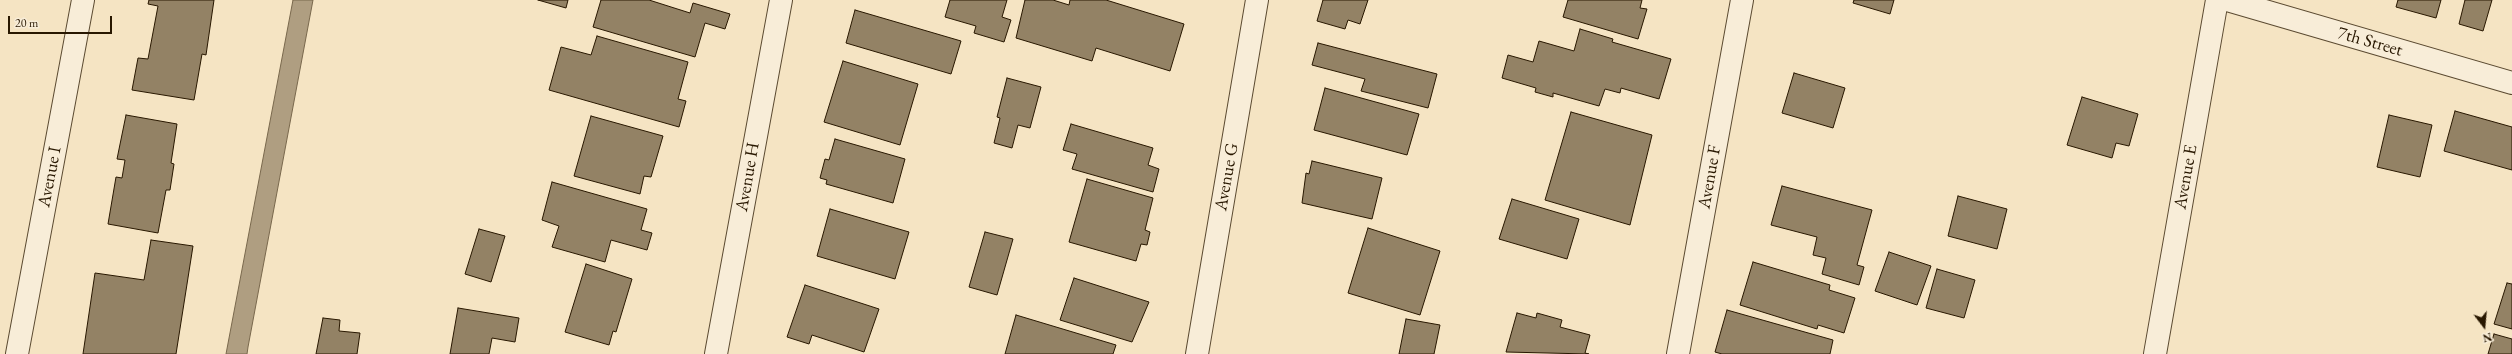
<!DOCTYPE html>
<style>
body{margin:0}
#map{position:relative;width:2512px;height:354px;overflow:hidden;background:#f5e4c3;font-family:"EB Garamond",serif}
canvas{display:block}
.north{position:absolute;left:2464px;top:306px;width:40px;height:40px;-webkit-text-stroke:3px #f8edd8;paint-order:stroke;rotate:164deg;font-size:11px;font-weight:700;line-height:16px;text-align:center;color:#281700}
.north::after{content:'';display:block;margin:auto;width:14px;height:18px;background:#281700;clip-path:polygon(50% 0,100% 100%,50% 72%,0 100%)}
.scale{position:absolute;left:8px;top:16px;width:104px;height:18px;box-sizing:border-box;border:2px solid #281700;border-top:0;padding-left:5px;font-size:12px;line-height:14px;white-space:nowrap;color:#281700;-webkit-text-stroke:3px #f8edd8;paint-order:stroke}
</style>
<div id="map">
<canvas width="2512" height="354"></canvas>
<div class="north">N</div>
<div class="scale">20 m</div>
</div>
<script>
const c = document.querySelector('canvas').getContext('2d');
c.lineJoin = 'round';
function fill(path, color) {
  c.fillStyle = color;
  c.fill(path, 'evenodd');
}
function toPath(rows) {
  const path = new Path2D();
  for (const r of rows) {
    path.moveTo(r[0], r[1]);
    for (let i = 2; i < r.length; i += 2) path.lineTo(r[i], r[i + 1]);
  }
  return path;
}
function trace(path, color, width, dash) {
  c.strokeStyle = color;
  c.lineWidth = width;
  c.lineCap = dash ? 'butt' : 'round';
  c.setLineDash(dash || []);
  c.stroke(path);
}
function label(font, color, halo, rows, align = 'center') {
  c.font = font + ' "EB Garamond",serif';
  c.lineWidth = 3;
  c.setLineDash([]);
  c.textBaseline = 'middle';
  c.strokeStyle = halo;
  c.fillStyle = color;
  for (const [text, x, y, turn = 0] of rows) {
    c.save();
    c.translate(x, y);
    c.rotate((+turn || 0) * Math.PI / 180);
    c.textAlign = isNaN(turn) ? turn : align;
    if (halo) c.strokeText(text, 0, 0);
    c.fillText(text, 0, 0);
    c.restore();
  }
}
const water = toPath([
 [293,0,313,0,248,347,247,354,226,354,293,0]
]);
fill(water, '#af9e81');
trace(water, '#79684d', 1);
const building = toPath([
 [149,0,214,0,206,55,202,54,194,100,132,90,138,58,148,59,158,6,148,4,149,0],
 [538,0,568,0,566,8,538,0],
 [601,0,649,0,690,13,693,3,730,14,725,29,705,23,695,57,593,27,601,0],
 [950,0,1007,0,1002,17,1011,20,1004,42,974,33,976,26,945,17,950,0],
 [1025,0,1053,0,1069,5,1070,0,1106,0,1184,24,1170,71,1096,48,1092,61,1016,38,1025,0],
 [1323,0,1368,0,1360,24,1348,20,1345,29,1317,21,1323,0],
 [1568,0,1642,0,1640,8,1647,9,1638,39,1563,17,1568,0],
 [1854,0,1894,0,1890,14,1853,3,1854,0],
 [2398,0,2441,0,2436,18,2396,7,2398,0],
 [2465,0,2492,0,2483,31,2459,24,2465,0],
 [855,10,961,41,951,74,846,43,855,10],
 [1580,29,1613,39,1612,42,1671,59,1659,99,1621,88,1620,93,1605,89,1599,106,1553,93,1553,97,1535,92,1536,88,1502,78,1508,55,1533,62,1539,41,1574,51,1580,29],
 [597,36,688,62,678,99,686,101,679,127,549,90,561,47,591,55,597,36],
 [1318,43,1437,74,1428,108,1361,91,1365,79,1312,65,1318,43],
 [843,61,918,84,900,145,824,122,843,61],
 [1794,73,1845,88,1833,128,1782,113,1794,73],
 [1007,78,1041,87,1030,128,1018,125,1012,148,994,143,1000,118,997,117,1007,78],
 [1325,88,1419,114,1407,155,1314,130,1325,88],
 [2082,97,2138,114,2129,146,2116,143,2112,158,2067,145,2082,97],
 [2455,111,2512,127,2512,170,2444,151,2455,111],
 [1571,112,1652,135,1630,225,1545,200,1571,112],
 [126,115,177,124,171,163,174,164,170,190,166,190,158,233,108,224,116,177,122,178,125,160,117,159,126,115],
 [2389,115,2432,125,2420,177,2377,167,2389,115],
 [591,116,663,136,651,177,644,176,640,194,574,176,591,116],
 [1071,124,1153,148,1148,165,1159,169,1153,192,1072,169,1077,154,1063,150,1071,124],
 [835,139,905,159,893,203,826,184,827,180,820,178,825,159,829,160,835,139],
 [1312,161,1382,178,1372,219,1302,203,1306,173,1309,174,1312,161],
 [1087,179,1153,198,1145,230,1150,232,1147,245,1141,244,1136,261,1069,242,1087,179],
 [552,182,647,209,641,230,652,233,647,250,611,240,605,262,552,247,559,226,542,220,552,182],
 [1782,186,1872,210,1857,265,1864,267,1859,285,1822,274,1826,258,1813,255,1817,237,1771,225,1782,186],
 [1958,196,2007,209,1997,249,1948,236,1958,196],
 [1512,199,1579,219,1567,259,1499,239,1512,199],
 [830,209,909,232,895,279,817,256,830,209],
 [1368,228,1440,251,1420,315,1348,293,1368,228],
 [479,229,505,236,491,282,465,274,479,229],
 [985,232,1013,239,997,295,969,287,985,232],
 [151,240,193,246,176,354,83,354,95,273,144,280,151,240],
 [1889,252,1931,266,1917,305,1875,291,1889,252],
 [1753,262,1830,285,1829,290,1855,298,1844,333,1818,325,1817,329,1740,305,1753,262],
 [586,264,632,279,616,332,613,331,609,345,565,332,586,264],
 [1937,269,1975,280,1964,318,1926,308,1937,269],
 [1074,278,1149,302,1132,342,1060,320,1074,278],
 [2507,283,2512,284,2512,329,2494,324,2507,283],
 [805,285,879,309,864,352,812,335,809,344,787,337,805,285],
 [458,308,519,318,515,342,492,338,489,354,450,354,458,308],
 [1727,310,1833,340,1830,354,1722,354,1715,352,1727,310],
 [1517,313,1536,318,1537,313,1562,320,1560,327,1590,335,1585,353,1589,354,1506,352,1517,313],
 [1016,315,1116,345,1113,354,1005,354,1016,315],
 [323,318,340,320,339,331,360,333,357,354,316,354,323,318],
 [1406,319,1440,325,1434,354,1399,354,1406,319],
 [2494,334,2512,339,2512,354,2488,354,2494,334]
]);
fill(building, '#938265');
trace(building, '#281700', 1);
const minor = toPath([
 [2227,0,2512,83],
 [17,354,83,0],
 [716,354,781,0],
 [1197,354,1257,0],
 [1678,354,1742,0],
 [2155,354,2217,0]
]);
trace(minor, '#5b4a31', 24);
trace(minor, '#f8edd8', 22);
label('18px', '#281700', '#f8edd8', [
 ["7th Street",2370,42,16],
 ["Avenue I",50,177,-79],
 ["Avenue H",748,177,-80],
 ["Avenue G",1227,177,-80],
 ["Avenue F",1710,177,-80],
 ["Avenue E",2186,177,-80]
]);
</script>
